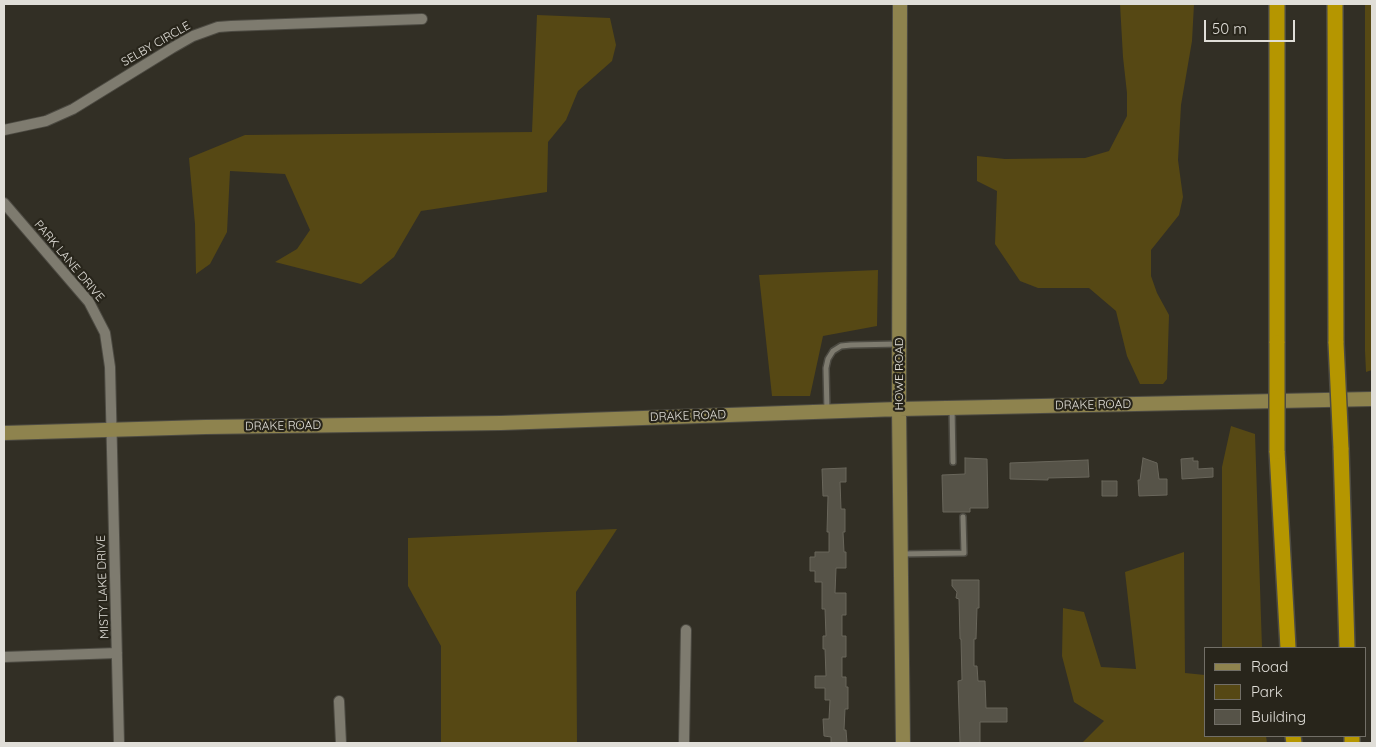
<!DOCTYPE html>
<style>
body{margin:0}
#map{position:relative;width:1376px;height:747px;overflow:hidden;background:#322f25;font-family:Quicksand,sans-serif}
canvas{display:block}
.frame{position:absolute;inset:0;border:5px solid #e0ded8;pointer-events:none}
.legend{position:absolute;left:1204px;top:647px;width:162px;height:90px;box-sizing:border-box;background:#28251b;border:1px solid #726f67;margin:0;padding:6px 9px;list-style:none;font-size:15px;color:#e0ded8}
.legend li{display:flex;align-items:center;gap:10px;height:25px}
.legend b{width:25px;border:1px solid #726f67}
.scale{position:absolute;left:1204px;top:20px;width:91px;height:22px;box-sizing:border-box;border:2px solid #e0ded8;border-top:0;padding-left:6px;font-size:15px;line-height:18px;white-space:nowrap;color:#e0ded8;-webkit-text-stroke:4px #28251b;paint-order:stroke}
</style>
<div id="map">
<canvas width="1376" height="747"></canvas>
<div class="frame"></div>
<ul class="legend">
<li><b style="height:6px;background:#8e834e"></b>Road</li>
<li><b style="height:14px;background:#564814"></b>Park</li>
<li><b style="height:14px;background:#565348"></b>Building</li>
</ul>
<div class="scale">50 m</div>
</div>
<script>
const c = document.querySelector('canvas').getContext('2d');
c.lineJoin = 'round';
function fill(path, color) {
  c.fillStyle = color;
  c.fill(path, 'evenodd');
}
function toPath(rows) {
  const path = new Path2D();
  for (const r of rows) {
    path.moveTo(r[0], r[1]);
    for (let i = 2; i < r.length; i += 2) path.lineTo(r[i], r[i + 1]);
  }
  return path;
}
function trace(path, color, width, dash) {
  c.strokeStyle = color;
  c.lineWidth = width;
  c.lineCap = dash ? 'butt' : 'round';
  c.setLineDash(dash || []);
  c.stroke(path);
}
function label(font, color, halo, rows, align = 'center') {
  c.font = font + ' Quicksand,sans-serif';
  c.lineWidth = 4.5;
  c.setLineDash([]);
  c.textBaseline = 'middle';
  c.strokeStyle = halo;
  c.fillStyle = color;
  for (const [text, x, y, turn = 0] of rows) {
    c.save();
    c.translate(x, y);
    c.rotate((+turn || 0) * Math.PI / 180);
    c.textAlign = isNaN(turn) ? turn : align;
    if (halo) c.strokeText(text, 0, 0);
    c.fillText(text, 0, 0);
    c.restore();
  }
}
fill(toPath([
 [1120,4,1194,4,1192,41,1181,105,1178,160,1183,197,1179,215,1151,250,1151,276,1157,293,1169,315,1167,379,1163,384,1140,384,1127,356,1116,311,1089,288,1038,288,1020,281,995,244,997,191,977,181,977,156,1005,159,1085,158,1109,151,1127,116,1127,93,1123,57],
 [1365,4,1372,4,1372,370,1366,372,1365,351],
 [537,15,610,18,616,45,612,61,578,91,566,120,548,142,547,192,421,211,394,257,361,284,275,262,297,249,310,230,285,174,230,171,227,232,210,264,196,274,195,224,189,158,245,135,532,132],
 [878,270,877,326,823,336,810,396,772,396,759,275],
 [1231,426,1255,434,1262,648,1222,648,1222,467],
 [617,529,576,592,577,743,441,743,441,646,408,586,408,538],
 [1184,552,1185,673,1205,675,1205,736,1266,736,1267,743,1082,743,1104,721,1074,702,1062,656,1063,608,1084,612,1101,667,1136,669,1125,572]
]), '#564814');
const building = toPath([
 [965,458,987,459,988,508,970,508,970,512,943,512,942,475,965,474,965,458],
 [1143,458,1157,463,1159,479,1167,479,1167,495,1139,496,1138,480,1140,480,1143,458],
 [1193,458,1193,461,1198,461,1198,469,1213,468,1213,477,1182,479,1181,459,1193,458],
 [1088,460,1089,477,1048,478,1048,480,1010,479,1010,463,1088,460],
 [846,468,846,482,840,482,841,509,845,509,845,532,843,532,844,552,846,552,846,568,836,568,835,593,846,593,846,615,842,615,842,636,846,636,846,657,842,657,842,677,846,677,846,687,848,687,848,709,845,709,844,730,846,730,847,743,831,743,831,737,824,736,823,719,829,719,830,700,825,700,825,688,815,688,815,676,826,676,825,649,823,649,823,636,826,636,825,609,822,609,822,582,815,582,815,571,810,571,810,557,815,557,815,552,829,552,829,532,827,532,828,496,823,496,822,469,846,468],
 [1102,481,1117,481,1117,496,1102,496,1102,481],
 [952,580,979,580,979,608,977,608,976,639,974,639,974,666,977,666,978,681,985,681,986,708,1007,708,1007,722,980,722,980,743,960,743,958,681,962,680,961,639,960,639,959,599,956,598,957,592,952,586,952,580]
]);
fill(building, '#565348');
trace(building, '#69665b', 1);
const lane = toPath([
 [952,408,953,462],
 [827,411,826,368,828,359,833,351,841,346,851,345,899,344],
 [901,554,964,553,963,517]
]);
const street = toPath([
 [4,130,46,121,73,109,172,48,193,36,218,27,231,26,422,19],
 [4,203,89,302,105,333,110,367,119,743],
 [4,657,117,653],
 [339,701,341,743],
 [684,743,686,630]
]);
const secondary = toPath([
 [900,4,899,409,903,743],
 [4,433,205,427,501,423,899,409,1372,399]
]);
const highway = toPath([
 [1335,4,1336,343],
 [1277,343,1277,4],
 [1341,448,1347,648],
 [1277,451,1288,648],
 [1293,736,1294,743],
 [1352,736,1352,743]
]);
trace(lane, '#4d4b43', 8);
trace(street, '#4d4b43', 12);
trace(secondary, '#4d4b43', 16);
trace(highway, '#4d4b43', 18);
trace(lane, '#7e7b6f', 5);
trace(street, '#7e7b6f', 10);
trace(secondary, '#8e834e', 14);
trace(highway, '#b59600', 15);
const highwayBridge = toPath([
 [1277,343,1277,451],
 [1336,343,1341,448]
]);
trace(highwayBridge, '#4d4b43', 18, []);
trace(highwayBridge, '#b59600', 15);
label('12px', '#e0ded8', '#28251b', [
 ["SELBY CIRCLE",156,44,-30],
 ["PARK LANE DRIVE",69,261,50],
 ["HOWE ROAD",899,374,-90],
 ["DRAKE ROAD",1093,405,-1],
 ["DRAKE ROAD",688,416,-2],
 ["DRAKE ROAD",283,426,-1],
 ["MISTY LAKE DRIVE",103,587,-92]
]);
</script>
